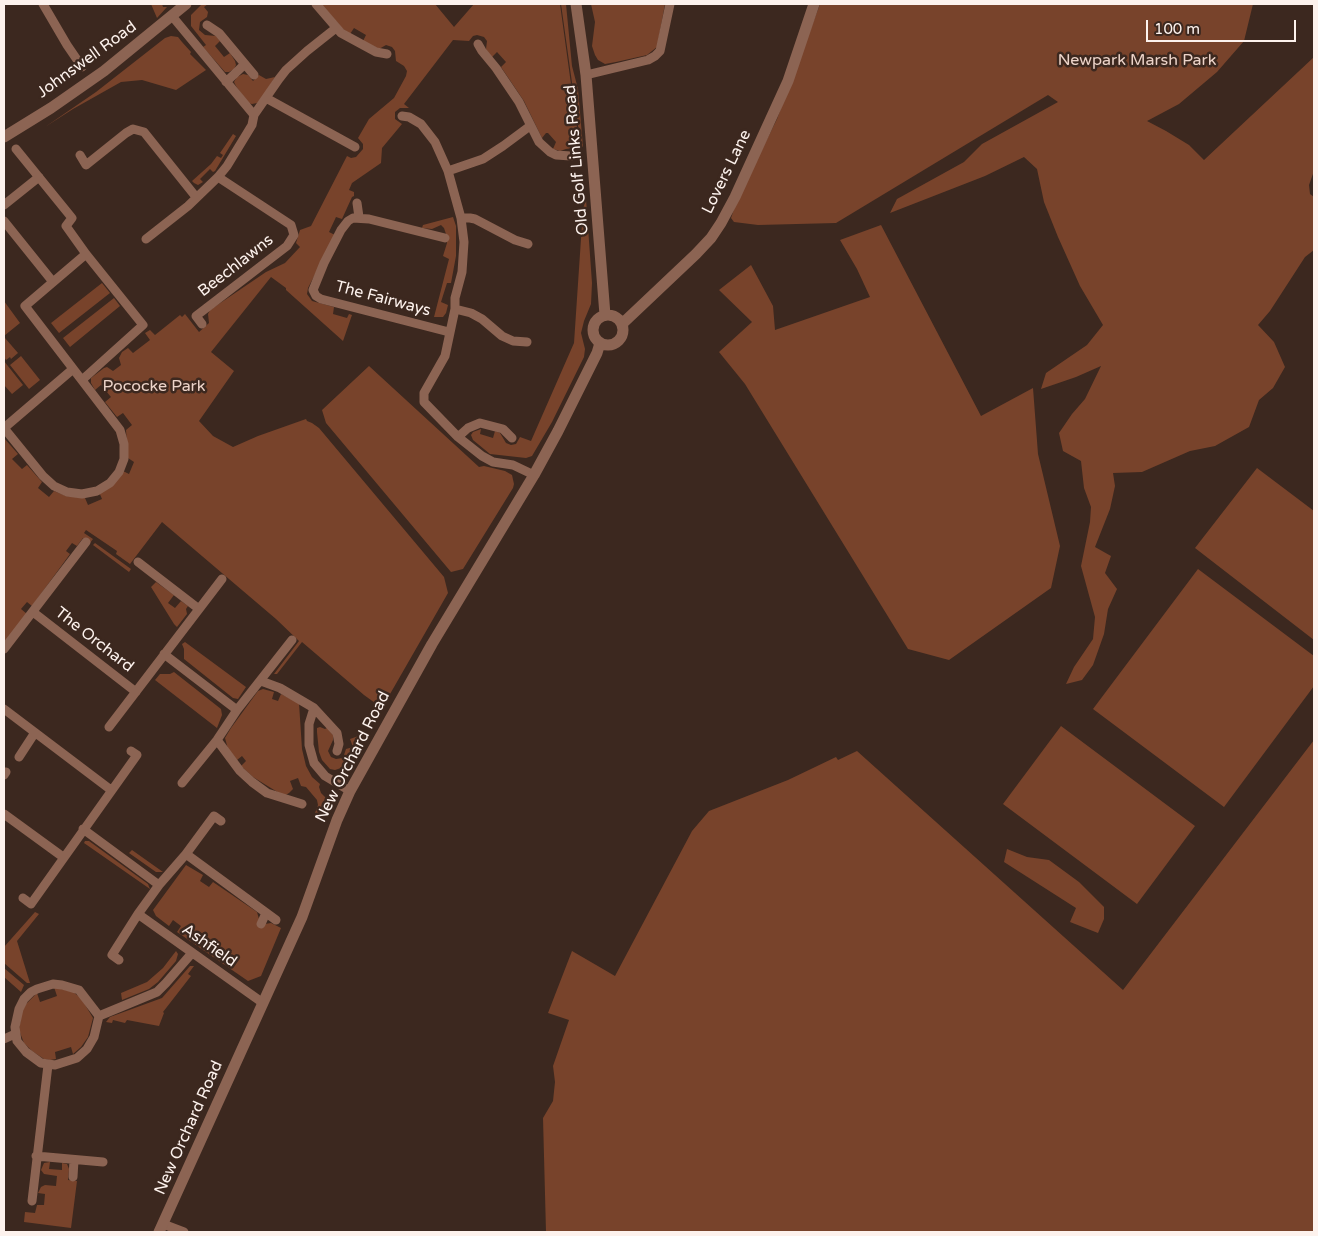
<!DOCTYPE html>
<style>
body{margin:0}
#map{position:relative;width:1318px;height:1236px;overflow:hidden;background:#3c281f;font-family:"Varela Round",sans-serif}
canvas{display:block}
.frame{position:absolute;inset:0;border:5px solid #fdf2ed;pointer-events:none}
.scale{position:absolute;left:1146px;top:20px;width:150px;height:22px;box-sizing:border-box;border:2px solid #fdf2ed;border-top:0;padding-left:6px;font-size:15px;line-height:18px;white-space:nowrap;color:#fdf2ed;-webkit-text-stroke:4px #3c281f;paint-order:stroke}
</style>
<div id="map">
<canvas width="1318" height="1236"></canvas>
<div class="frame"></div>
<div class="scale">100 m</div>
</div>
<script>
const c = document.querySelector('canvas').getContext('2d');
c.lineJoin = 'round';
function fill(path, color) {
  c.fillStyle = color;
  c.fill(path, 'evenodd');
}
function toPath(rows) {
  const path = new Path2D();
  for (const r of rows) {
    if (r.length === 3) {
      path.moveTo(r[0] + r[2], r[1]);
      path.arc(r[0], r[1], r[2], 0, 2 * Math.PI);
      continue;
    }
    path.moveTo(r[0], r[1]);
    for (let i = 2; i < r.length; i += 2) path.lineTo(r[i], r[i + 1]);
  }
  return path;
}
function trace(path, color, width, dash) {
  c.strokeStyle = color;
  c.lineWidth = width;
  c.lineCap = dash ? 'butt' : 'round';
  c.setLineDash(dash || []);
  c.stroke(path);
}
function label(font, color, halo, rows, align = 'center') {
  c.font = font + ' "Varela Round",sans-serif';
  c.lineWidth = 5;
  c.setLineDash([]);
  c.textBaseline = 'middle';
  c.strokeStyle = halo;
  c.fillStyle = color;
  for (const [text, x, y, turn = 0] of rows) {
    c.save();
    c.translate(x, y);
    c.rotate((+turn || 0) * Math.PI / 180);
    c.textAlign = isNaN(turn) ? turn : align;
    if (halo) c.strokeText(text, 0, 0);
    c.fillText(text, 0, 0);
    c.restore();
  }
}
fill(toPath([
 [151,4,162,4,163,7,167,7,157,18],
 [202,4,208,4,204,7,208,12,207,17,200,22,199,30,205,35,216,36,220,41,215,46,224,57,230,53,235,61,236,65,234,69,229,72,225,72,203,47,206,45,191,26,191,15],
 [321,4,435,4,454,27,474,4,560,4,581,157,574,148,566,149,560,151,553,149,556,142,548,133,546,133,542,138,524,101,501,67,506,62,497,52,492,57,488,53,486,49,487,41,484,37,477,35,473,36,469,41,453,40,404,104,409,108,400,108,395,112,395,119,402,124,382,148,381,163,352,183,349,190,354,192,354,196,352,197,342,219,336,217,329,232,335,235,308,288,307,294,312,301,334,307,333,314,347,318,349,314,352,315,343,341,286,290,286,288,271,277,211,352,234,371,199,421,213,436,233,447,258,436,306,419,307,421,312,423,319,428,444,577,448,593,382,708,364,695,302,642,277,674,274,674,299,641,276,619,162,522,130,564,116,554,117,551,86,530,84,533,93,539,90,543,83,538,77,546,72,543,66,551,70,554,32,606,27,602,21,609,27,614,4,643,4,438,18,454,12,459,22,469,27,465,42,482,38,488,49,497,54,491,66,496,85,498,88,505,102,499,99,492,123,471,129,474,134,462,128,458,126,430,132,425,123,413,117,417,105,402,111,397,101,385,95,390,91,383,91,378,104,368,107,367,113,371,121,365,119,358,122,352,128,348,133,353,150,340,145,333,150,330,155,335,180,315,182,317,185,314,199,332,209,323,208,314,210,310,266,272,285,263,300,247,296,243,300,230,311,226,347,156,351,158,356,157,363,149,363,144,358,138,369,119,394,98,406,76,407,71,404,66,396,61,395,51,392,47,386,45,379,49,363,41,366,35,354,28,350,34,343,29],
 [561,4,566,4,572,66,578,89,583,147,581,147],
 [591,4,665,4,657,47,647,55,616,62,605,64,598,60,595,55,592,46,595,22],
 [820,4,1253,4,1244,41,1217,72,1179,104,1147,121,1166,131,1189,145,1204,160,1314,57,1314,171,1309,185,1310,194,1314,197,1314,250,1305,257,1270,311,1258,325,1274,342,1285,367,1273,388,1259,400,1249,427,1215,446,1190,451,1142,472,1113,473,1115,486,1110,509,1095,547,1111,556,1105,573,1117,589,1108,609,1104,634,1093,665,1082,680,1066,684,1074,667,1093,639,1095,617,1081,566,1090,522,1091,507,1084,488,1081,461,1063,451,1059,433,1072,414,1085,399,1101,366,1076,377,1041,389,1046,373,1087,345,1103,325,1080,286,1058,237,1044,202,1037,169,1024,157,985,176,890,213,897,199,964,162,982,144,1058,102,1048,95,836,223,758,225,734,222,731,218,738,198,777,119],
 [171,36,178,37,182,42,191,52,190,54,206,70,176,90,142,80,121,82,73,109,45,127,96,92,165,38],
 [243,74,248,75,253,81,259,75,266,79,275,77,262,99,257,103,252,104,248,103,236,86,234,82,237,77],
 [233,134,236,136,215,171,213,172,210,169,200,179,203,182,198,185,194,183,192,181,211,164,217,156,221,158,223,155,220,153],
 [586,199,592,283,591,304,584,321,581,333,585,349,584,357,552,422,532,456,526,458,490,454,473,440,471,435,473,432,481,429,480,434,493,438,495,431,500,433,506,443,511,445,516,444,520,437,531,441,574,343,583,209],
 [453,217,456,226,456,256,451,283,447,283,441,302,448,305,446,313,443,317,434,317,449,259,443,256,447,243,446,234,444,228,441,225,432,229,422,228,423,225],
 [881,225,981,416,1033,388,1038,454,1060,546,1051,588,949,660,908,649,745,384,719,352,752,322,719,290,751,265,773,306,775,330,870,297,857,269,840,240],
 [102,283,110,293,59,333,51,323],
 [114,298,120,306,70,347,63,338],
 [4,301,20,323,4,336],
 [5,338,18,353,11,359,10,357,6,360,4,357,4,339],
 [21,356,40,380,29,389,10,365],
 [4,361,23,385,12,394,4,385],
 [369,366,479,467,484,466,505,471,512,475,514,484,513,488,463,569,451,572,326,423,322,410],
 [1257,468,1314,511,1314,640,1195,548],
 [95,543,131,569,129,572,93,545],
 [1198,569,1314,656,1314,686,1224,807,1093,709],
 [156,582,174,595,168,603,175,608,181,601,188,606,186,609,187,614,177,627,174,624,151,587],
 [185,642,246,687,238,699,233,698,184,659,184,649,182,644],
 [174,672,221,709,222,715,217,728,155,680,160,674,170,674],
 [263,689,274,692,272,699,278,701,281,694,299,703,302,749,306,766,312,777,320,784,319,787,321,793,329,801,325,817,315,813,318,805,317,800,306,787,301,786,298,778,290,781,293,789,289,793,284,796,279,793,253,777,241,766,246,761,242,756,237,760,228,749,225,738,231,728,258,691],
 [1061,726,1195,826,1137,904,1003,804],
 [320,727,325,729,327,728,333,735,333,740,328,751,331,757,336,759,343,758,346,749,353,747,350,739,367,733,344,767,335,770,330,769,322,760,319,752,317,732,317,728],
 [1314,740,1314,1232,546,1232,543,1118,553,1101,555,1082,553,1066,569,1020,548,1013,572,951,615,976,692,831,709,811,788,780,836,757,838,760,857,751,1123,990],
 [85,841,89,841,148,884,150,889,84,843],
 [1007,849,1027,857,1049,860,1079,882,1104,907,1104,919,1098,933,1070,922,1076,908,1004,862],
 [132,850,163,872,156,872,129,853],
 [186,865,203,875,200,881,209,887,213,882,257,912,259,919,265,924,271,923,281,928,261,976,248,981,177,932,181,926,173,920,169,926,156,916,153,910],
 [35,912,39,914,17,941,30,983,27,983,4,963,4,947],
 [176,951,178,954,176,961,158,982,149,989,122,1000,121,993,147,982,163,968],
 [190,966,194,966,188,974,191,976,163,1012,164,1013,159,1026,127,1020,125,1023,113,1020,112,1023,106,1022,110,1017,162,998],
 [4,968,24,985,21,992,4,977],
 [54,987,73,992,81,998,93,1018,88,1037,81,1047,73,1054,71,1047,55,1052,56,1059,50,1060,44,1059,32,1051,24,1043,19,1030,22,1011,26,1004,37,993,40,1002,57,996],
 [50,1162,49,1169,62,1170,62,1163,67,1164,69,1169,68,1180,77,1181,71,1228,24,1222,25,1212,35,1213,37,1205,44,1205,45,1194,38,1193,41,1187,45,1185,56,1186,57,1176,44,1174,41,1170,44,1163]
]), '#78432b');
trace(toPath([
 [43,4,67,45,82,67],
 [316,4,341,33,376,52,387,54],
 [172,16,254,115],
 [207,25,219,33,254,75],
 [478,44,482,51,496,68,519,102,539,142,550,152,556,155,571,156],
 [586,75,648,60,655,56,660,51,670,4],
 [226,82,245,64],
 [266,98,355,147],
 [402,116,409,117,421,124,435,142,448,171,461,218,464,242,462,272,455,298,455,309,445,356,424,393,424,402,458,437,482,456,493,462,513,465,534,475],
 [16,149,72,218,66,226,86,254,143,325,82,380],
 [80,155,86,165,126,133,133,129,144,132,196,197],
 [448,171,483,159,503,146,530,126],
 [357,203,359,217],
 [4,205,39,177],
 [461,218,470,218,475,219,515,240,528,244],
 [4,221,53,282],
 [445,238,369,219,353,218,348,221,341,230,324,263,313,290,316,296,321,299,449,332],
 [146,239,188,206,218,177,227,166,252,125,254,115,279,79,286,70,307,51,336,28],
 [455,309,471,313,482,319,502,336,513,341,527,342],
 [202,324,196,316,287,246,294,235,291,225,218,177],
 [4,428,43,476,54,486,67,492,82,494,97,491,110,483,119,472,124,459,124,444,120,430,25,306,86,254],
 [4,428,73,369],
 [458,437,468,428,480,423,503,429,512,438],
 [138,562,199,609],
 [33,612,136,692],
 [4,649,86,542],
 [164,654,237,710],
 [261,681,280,688,314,708,337,733,339,744,337,751],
 [314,708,309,724,309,745,314,763,325,776,350,791],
 [4,709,111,790],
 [109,727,222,579],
 [217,740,240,771,252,782,267,793,302,804],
 [19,757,34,734],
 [4,775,6,772],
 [182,783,217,740,237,710,292,640],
 [4,814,63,857],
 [83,829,159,885],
 [186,854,276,920],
 [23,898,31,904,137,755,131,751],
 [138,914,263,1003],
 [261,924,266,913],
 [119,960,112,955,138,914,159,885,186,854,214,816,221,821],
 [53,984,62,985,79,990,99,1016,94,1037,87,1049,77,1058,55,1065,41,1063,26,1052,17,1041,15,1027,19,1009,24,999,31,992,37,989,53,984],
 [99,1016,157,992,166,983,192,953],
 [4,1039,15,1034],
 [36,1156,103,1162],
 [73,1177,74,1160],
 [32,1201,48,1065],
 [163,1224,184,1232]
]), '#8c6453', 9);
trace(toPath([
 [576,4,586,75,605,315],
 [4,137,51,108,104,71,186,4],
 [608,330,15],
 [622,324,696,254,711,238,721,223,735,197,788,81,814,4],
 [159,1232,302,917,337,820,350,791,432,644,534,475,558,431,597,353,600,343]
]), '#8c6453', 11);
label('16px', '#fdf2ed', '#3c281f', [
 ["Johnswell Road",87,60,-36],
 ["Old Golf Links Road",577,160,-95],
 ["Lovers Lane",727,172,-64],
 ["Beechlawns",236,266,-38],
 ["The Fairways",383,299,15],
 ["The Orchard",94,640,38],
 ["New Orchard Road",353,757,-63],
 ["Ashfield",209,946,35],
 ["New Orchard Road",189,1128,-66]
]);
label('16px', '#edd4c9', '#3c281f', [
 ["Newpark Marsh Park",1137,61],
 ["Pococke Park",154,387]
]);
</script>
